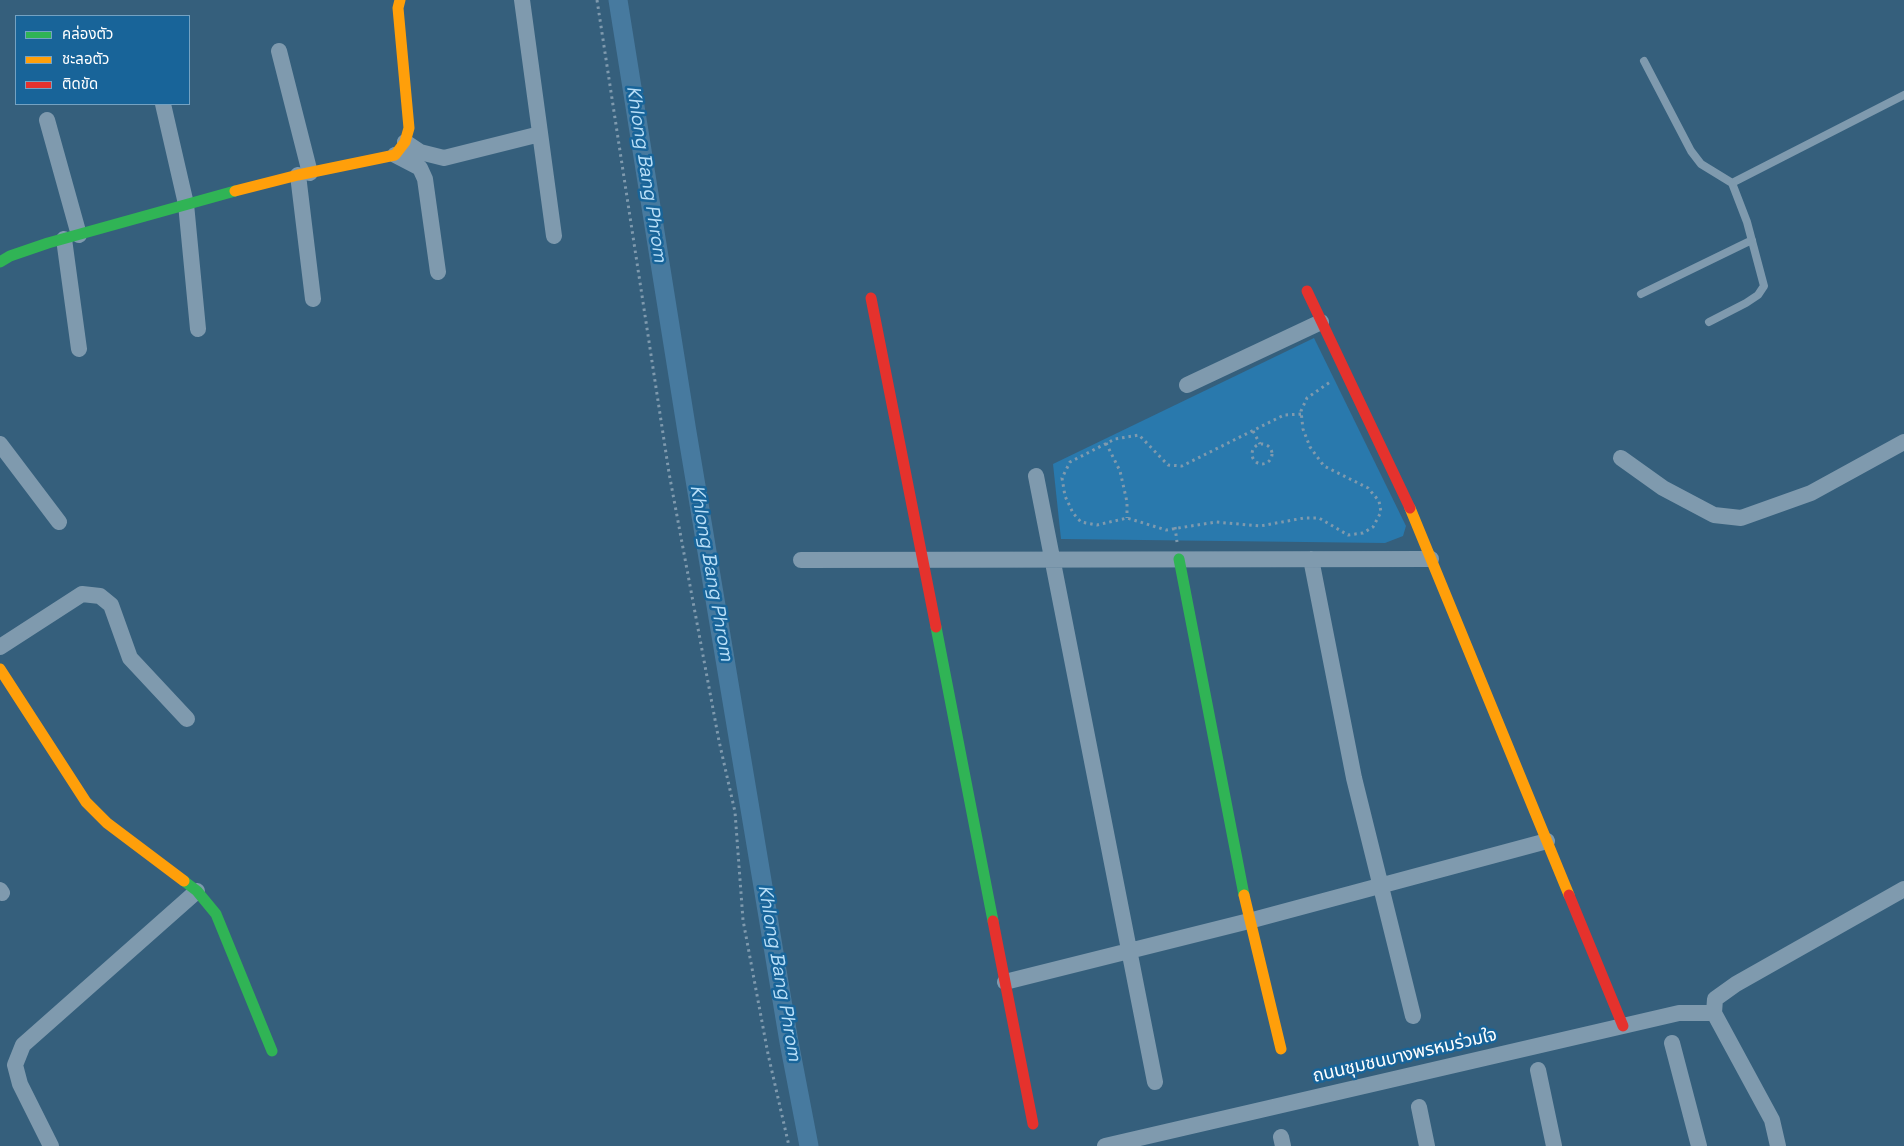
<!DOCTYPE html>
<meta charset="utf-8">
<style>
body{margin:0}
#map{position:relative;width:1904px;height:1146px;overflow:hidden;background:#355f7c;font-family:"Space Grotesk","Noto Sans Thai",sans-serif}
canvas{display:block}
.legend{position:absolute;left:15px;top:15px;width:175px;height:90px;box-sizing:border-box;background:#186499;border:1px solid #74a2c2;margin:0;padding:6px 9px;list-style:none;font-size:15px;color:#fff}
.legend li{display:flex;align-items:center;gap:10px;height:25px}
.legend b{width:25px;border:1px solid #74a2c2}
</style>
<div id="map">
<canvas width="1904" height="1146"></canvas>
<ul class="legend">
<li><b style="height:6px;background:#30b455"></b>คล่องตัว</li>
<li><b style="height:6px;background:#ff9f0a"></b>ชะลอตัว</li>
<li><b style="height:6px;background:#e5322d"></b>ติดขัด</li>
</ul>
</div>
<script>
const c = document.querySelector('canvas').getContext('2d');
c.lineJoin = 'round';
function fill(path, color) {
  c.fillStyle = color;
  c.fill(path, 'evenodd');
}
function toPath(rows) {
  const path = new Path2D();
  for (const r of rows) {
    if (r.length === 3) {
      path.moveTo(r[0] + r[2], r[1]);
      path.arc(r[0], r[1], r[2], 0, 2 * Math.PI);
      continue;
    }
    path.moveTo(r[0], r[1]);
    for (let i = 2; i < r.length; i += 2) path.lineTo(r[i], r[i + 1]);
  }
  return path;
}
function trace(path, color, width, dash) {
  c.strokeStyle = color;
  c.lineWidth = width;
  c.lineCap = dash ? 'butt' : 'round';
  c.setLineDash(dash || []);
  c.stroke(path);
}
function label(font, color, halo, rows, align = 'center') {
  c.font = font + ' "Space Grotesk","Noto Sans Thai",sans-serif';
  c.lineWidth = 5;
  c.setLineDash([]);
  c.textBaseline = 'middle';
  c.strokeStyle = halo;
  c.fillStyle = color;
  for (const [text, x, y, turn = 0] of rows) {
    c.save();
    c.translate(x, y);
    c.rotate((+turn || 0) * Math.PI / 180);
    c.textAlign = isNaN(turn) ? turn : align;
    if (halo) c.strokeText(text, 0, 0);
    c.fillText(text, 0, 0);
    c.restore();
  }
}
fill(toPath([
 [1314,338,1406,526,1403,536,1385,543,1061,539,1053,464]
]), '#2979ad');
trace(toPath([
 [618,0,687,432,789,1042,809,1146]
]), '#477a9f', 19);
trace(toPath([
 [597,0,669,473,719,741,735,812,743,920,768,1054,789,1146],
 [1301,414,1284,415,1182,466,1168,465,1139,435,1115,439,1070,462,1062,478,1065,496,1073,513,1081,522,1097,525,1127,518,1166,530,1216,522,1260,526,1304,518,1319,518,1348,535,1363,533,1373,527,1381,512,1379,501,1368,488,1324,466,1310,447,1303,429,1301,411,1307,398,1330,382],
 [1253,431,1260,444],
 [1106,443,1120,471,1127,502,1127,518],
 [1262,454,10],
 [1175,527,1177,542]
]), '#7f9aae', 3, [2.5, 4]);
trace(toPath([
 [1644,61,1691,151,1701,164,1732,183,1904,95],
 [1641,294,1752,240],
 [1709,322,1746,303,1758,295,1764,286,1747,222,1732,183]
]), '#7f9aae', 8);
trace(toPath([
 [522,0,554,236],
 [279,51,310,173],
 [163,104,186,204,198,329],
 [47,120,79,235],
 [405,142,420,152,444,158,540,134],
 [395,155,420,168,425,179,438,272],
 [298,175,313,299],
 [64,239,79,349],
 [1187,385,1321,322],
 [0,444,59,522],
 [1621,458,1663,488,1714,515,1741,518,1811,493,1904,442],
 [1036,476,1155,1082],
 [1311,559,1354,778,1413,1016],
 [801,560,1431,559],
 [0,647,82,594,100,596,111,605,130,658,187,719],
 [0,890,2,893],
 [1005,982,1249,921,1547,841],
 [1672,1043,1699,1146],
 [1538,1070,1554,1146],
 [1419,1107,1427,1146],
 [1281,1137,1283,1146],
 [51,1146,20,1084,15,1065,23,1045,197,891],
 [1105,1146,1679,1013,1714,1013],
 [1778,1146,1772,1120,1714,1013,1715,999,1736,984,1904,889]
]), '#7f9aae', 16);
trace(toPath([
 [0,262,10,256,48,243,235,191],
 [1179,559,1244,895],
 [936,627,993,921],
 [184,881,197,891,216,914,272,1051]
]), '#30b455', 11);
trace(toPath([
 [235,191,298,175,395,155,405,142,409,128,398,8,400,0],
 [1410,508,1569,895],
 [0,669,86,802,107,823,184,881],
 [1244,895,1281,1049]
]), '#ff9f0a', 11);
trace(toPath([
 [1307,291,1410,508],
 [871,298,936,627],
 [1569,895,1623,1026],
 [993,921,1033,1124]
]), '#e5322d', 11);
label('18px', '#fff', '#186499', [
 ["ถนนชุมชนบางพรหมร่วมใจ",1405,1056,-13]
]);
label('italic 19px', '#b9dff8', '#186499', [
 ["Khlong Bang Phrom",646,174,81],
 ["Khlong Bang Phrom",711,573,80],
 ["Khlong Bang Phrom",779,973,80]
]);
</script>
